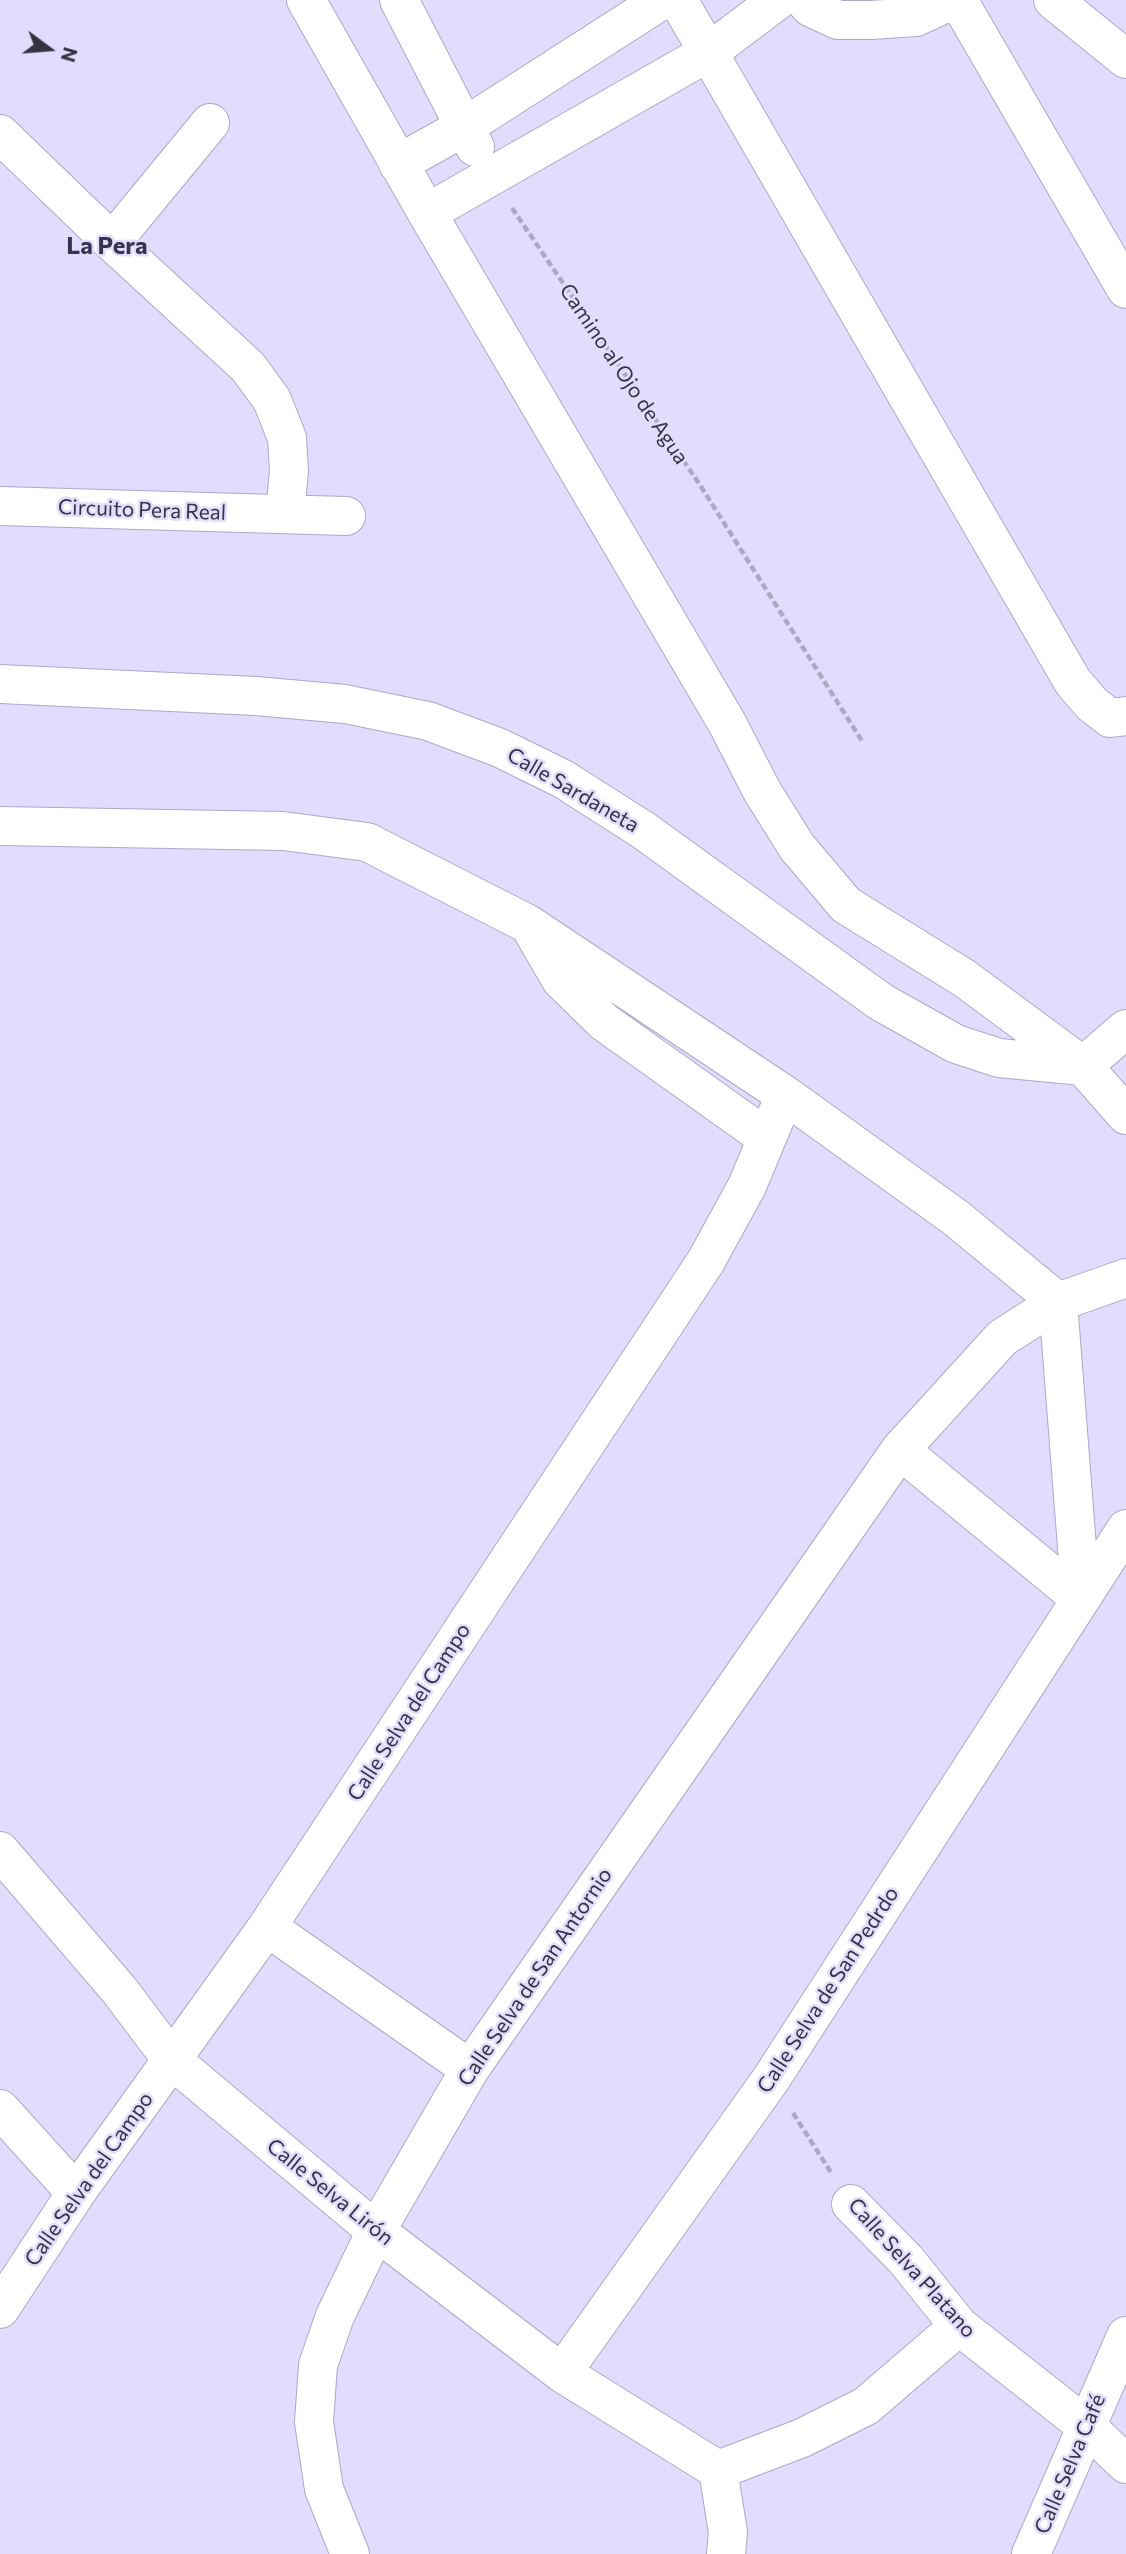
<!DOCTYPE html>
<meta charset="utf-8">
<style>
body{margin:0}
#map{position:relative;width:1126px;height:2554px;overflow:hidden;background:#e3dcfe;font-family:Commissioner,sans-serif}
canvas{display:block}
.north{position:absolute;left:14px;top:14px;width:70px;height:70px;-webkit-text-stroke:5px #e3dcfe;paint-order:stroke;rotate:106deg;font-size:19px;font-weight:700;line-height:28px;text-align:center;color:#373441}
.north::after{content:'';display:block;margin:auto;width:24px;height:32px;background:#373441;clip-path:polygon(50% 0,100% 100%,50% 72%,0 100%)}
</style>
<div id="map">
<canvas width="1126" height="2554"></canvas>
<div class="north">N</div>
</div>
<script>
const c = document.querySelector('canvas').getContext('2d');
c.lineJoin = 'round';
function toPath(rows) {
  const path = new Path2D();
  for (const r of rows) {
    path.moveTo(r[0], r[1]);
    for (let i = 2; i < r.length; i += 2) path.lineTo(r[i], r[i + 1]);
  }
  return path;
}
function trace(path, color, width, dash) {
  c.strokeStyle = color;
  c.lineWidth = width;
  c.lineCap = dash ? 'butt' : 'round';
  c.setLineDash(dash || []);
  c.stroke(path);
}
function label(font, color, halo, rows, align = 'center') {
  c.font = font + ' Commissioner,sans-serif';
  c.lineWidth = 5;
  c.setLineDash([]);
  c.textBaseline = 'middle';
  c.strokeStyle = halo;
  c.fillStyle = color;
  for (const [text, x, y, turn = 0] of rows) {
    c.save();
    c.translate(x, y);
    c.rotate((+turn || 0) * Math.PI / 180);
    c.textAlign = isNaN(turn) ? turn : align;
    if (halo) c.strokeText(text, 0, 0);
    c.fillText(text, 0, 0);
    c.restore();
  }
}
const minor = toPath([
 [306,0,427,213,727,723,762,791,797,847,846,905,964,978,1083,1066,1126,1115],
 [399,0,475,147],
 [678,0,1073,682,1092,704,1110,718,1126,716],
 [804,0,810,7,838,20,871,20,916,17,953,0],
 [958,0,1126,289],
 [1053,0,1126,59],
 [0,134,112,242,248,367,272,400,287,438,289,471,285,514],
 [398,164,464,127,662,0],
 [427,213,709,52,778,0],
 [112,242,210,123],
 [0,506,346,516],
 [0,684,256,696,345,704,428,721,500,748,563,779,643,830,881,1002,956,1044,999,1058,1083,1066],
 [0,826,283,831,367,842,528,924,785,1095,956,1218,1058,1302,1081,1599],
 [533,932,561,980,604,1022,767,1138],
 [1083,1066,1126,1029],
 [900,1450,1081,1599],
 [0,1851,120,1991,172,2060,376,2231,562,2373,718,2470],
 [267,1927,470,2069],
 [0,2109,76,2193],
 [851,2204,906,2260,959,2326,1086,2426,1126,2464],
 [0,2309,76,2193,267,1927,706,1261,747,1186,785,1095],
 [562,2373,771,2079,1126,1529],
 [718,2470,802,2438,866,2406,959,2326],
 [718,2470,728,2532,726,2554],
 [350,2554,324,2489,314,2422,318,2365,335,2316,376,2231,470,2069,900,1450,1002,1338,1058,1302,1126,1278],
 [1031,2554,1126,2336]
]);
trace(minor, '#aea7c8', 40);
trace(toPath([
 [512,208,700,485,862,741],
 [793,2113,832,2174]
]), '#aea8c4', 4.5, [7, 3.5]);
trace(minor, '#fff', 38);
label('21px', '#373441', '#e3dcfe', [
 ["Camino al Ojo de Agua",624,374,56],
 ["Circuito Pera Real",142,510,2],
 ["Calle Sardaneta",573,790,30],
 ["Calle Selva del Campo",409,1712,-57],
 ["Calle Selva de San Antornio",535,1977,-56],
 ["Calle Selva de San Pedrdo",828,1990,-57],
 ["Calle Selva del Campo",89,2179,-55],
 ["Calle Selva Lirón",330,2192,39],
 ["Calle Selva Platano",912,2268,48],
 ["Calle Selva Café",1070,2464,-67]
]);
label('bold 24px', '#38324c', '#e3dcfe', [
 ["La Pera",107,246]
]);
</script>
